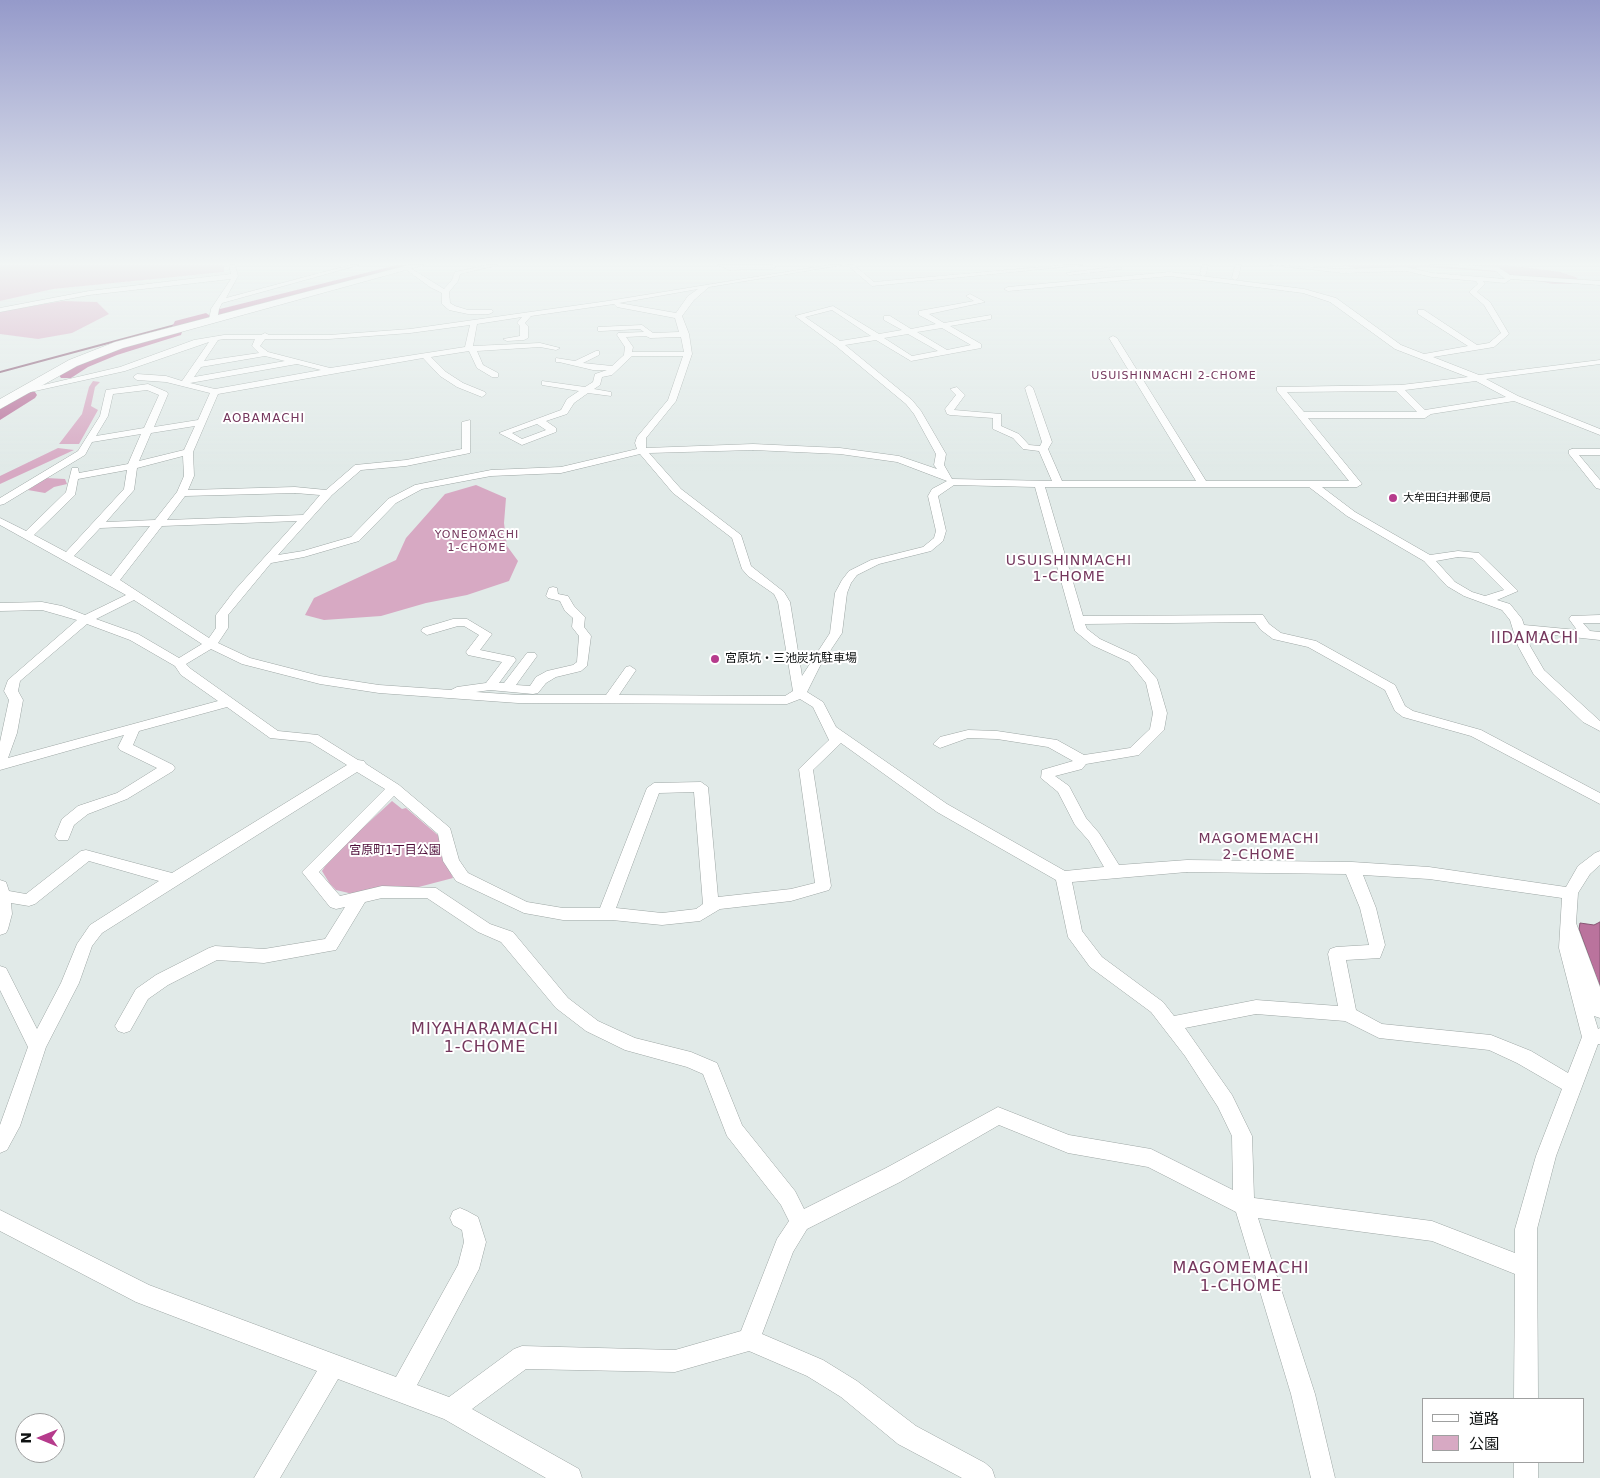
<!DOCTYPE html>
<meta charset="utf-8">
<style>
body{margin:0}
#map{position:relative;width:1600px;height:1478px;overflow:hidden;background:#e1eae8;font-family:"DejaVu Sans","Noto Sans JP",sans-serif}
canvas{display:block}
.legend{position:absolute;left:1422px;top:1398px;width:162px;height:65px;box-sizing:border-box;background:#fff;border:1px solid #9fa0a0;margin:0;padding:6px 9px;list-style:none;font-size:15px;color:#0f1212}
.legend li{display:flex;align-items:center;gap:10px;height:25px}
.legend b{width:25px;border:1px solid #9fa0a0}
.north{position:absolute;left:15px;top:1413px;width:50px;height:50px;box-sizing:border-box;background:#fff;border:1px solid #9fa0a0;border-radius:50%;rotate:270deg;font-size:14px;font-weight:700;line-height:20px;text-align:center;color:#0f1212}
.north::after{content:'';display:block;margin:auto;width:18px;height:22px;background:#b63b8c;clip-path:polygon(50% 0,100% 100%,50% 72%,0 100%)}
</style>
<div id="map">
<canvas width="1600" height="1478"></canvas>
<ul class="legend">
<li><b style="height:6px;background:#fff"></b>道路</li>
<li><b style="height:14px;background:#d7a9c3"></b>公園</li>
</ul>
<div class="north">N</div>
</div>
<script>
const c = document.querySelector('canvas').getContext('2d');
c.lineJoin = 'round';
function fill(path, color) {
  c.fillStyle = color;
  c.fill(path, 'evenodd');
}
function toPath(rows) {
  const path = new Path2D();
  for (const r of rows) {
    path.moveTo(r[0], r[1]);
    for (let i = 2; i < r.length; i += 2) path.lineTo(r[i], r[i + 1]);
  }
  return path;
}
function trace(path, color, width, dash) {
  c.strokeStyle = color;
  c.lineWidth = width;
  c.lineCap = dash ? 'butt' : 'round';
  c.setLineDash(dash || []);
  c.stroke(path);
}
function label(font, color, halo, rows, align = 'center') {
  c.font = font + ' "DejaVu Sans","Noto Sans JP",sans-serif';
  c.lineWidth = 4;
  c.setLineDash([]);
  c.textBaseline = 'middle';
  c.strokeStyle = halo;
  c.fillStyle = color;
  for (const [text, x, y, turn = 0] of rows) {
    c.save();
    c.translate(x, y);
    c.rotate((+turn || 0) * Math.PI / 180);
    c.textAlign = isNaN(turn) ? turn : align;
    if (halo) c.strokeText(text, 0, 0);
    c.fillText(text, 0, 0);
    c.restore();
  }
}
fill(toPath([
 [0,265,224,265,224,272,53,289,0,301],
 [1338,265,1506,265,1561,272,1578,278,1571,284,1552,284,1497,272,1423,267,1381,272],
 [63,301,97,302,109,314,72,333,38,339,0,334,0,311],
 [93,381,100,382,95,387,91,406,98,410,79,444,59,444,82,414,89,387],
 [58,448,74,450,0,484,0,476],
 [46,478,65,479,67,484,54,487,45,493,28,490],
 [476,485,506,498,504,523,507,546,518,561,509,581,467,595,426,603,381,616,324,620,305,615,314,598,396,560,406,538,445,494],
 [392,801,402,809,406,808,440,837,443,853,453,878,411,889,353,894,336,890,330,884,322,871,331,857]
]), '#d7a9c3');
const water = toPath([
 [1600,922,1600,987,1579,929,1580,923,1594,925,1600,922]
]);
fill(water, '#ba739d');
trace(water, '#875673', 1);
trace(toPath([
 [0,372,179,324]
]), '#875673', 2);
fill(toPath([
 [397,265,413,265,412,267,220,317,214,313,216,310,397,265],
 [206,313,212,317,210,320,184,326,181,335,117,355,88,367,71,378,61,378,59,375,78,361,107,349,173,329,172,327,175,321,206,313],
 [30,391,35,392,37,395,35,398,0,420,0,409,30,391]
]), '#ba739d');
const street = toPath([
 [229,265,235,265,238,276,226,298,350,265,359,265,222,303,219,309,217,320,213,322,209,320,211,309,231,279,89,295,0,312,0,308,89,291,231,274,229,265],
 [487,265,498,265,460,274,458,281,449,292,450,303,455,306,468,310,492,310,493,312,489,314,468,314,449,310,442,304,442,293,430,287,404,268,409,267,444,289,452,280,455,272,487,265],
 [717,265,773,265,776,267,773,269,729,270,717,265],
 [829,265,842,265,709,287,694,300,682,316,689,334,692,354,676,401,646,438,646,448,753,444,840,448,899,456,937,469,934,465,936,454,914,414,906,404,836,346,795,316,833,306,879,334,902,330,884,320,884,316,890,316,911,329,936,324,919,315,919,311,974,301,966,296,970,294,985,302,929,314,944,323,991,315,991,319,950,326,981,344,981,348,911,361,876,340,845,345,912,400,921,411,946,454,944,465,952,479,1052,481,1039,451,1023,449,1013,438,993,429,993,418,950,415,947,414,945,409,956,395,950,389,957,387,965,395,954,410,1001,414,1001,426,1019,434,1029,445,1040,446,1042,442,1025,388,1029,385,1033,388,1052,442,1048,449,1062,481,1196,481,1109,338,1113,336,1117,338,1206,481,1349,481,1277,391,1277,387,1401,385,1468,377,1395,349,1330,302,1303,293,1170,276,1008,291,1004,289,1008,287,1170,272,1304,289,1336,298,1401,345,1424,354,1468,346,1418,314,1418,310,1424,310,1477,345,1489,343,1501,333,1484,305,1469,292,1478,284,1476,281,1432,277,1406,271,1343,273,1269,265,1343,269,1406,267,1432,273,1505,279,1496,271,1429,265,1458,265,1498,267,1510,275,1600,281,1600,285,1511,279,1505,283,1483,281,1485,284,1477,292,1490,302,1509,334,1494,347,1433,357,1479,375,1600,360,1600,364,1486,379,1518,396,1600,429,1600,435,1514,401,1431,414,1425,418,1308,418,1362,484,1357,487,1322,487,1355,512,1430,555,1458,551,1479,553,1518,591,1497,600,1510,604,1522,619,1524,625,1577,630,1569,619,1571,616,1600,615,1600,623,1583,623,1590,631,1600,632,1600,640,1526,632,1530,646,1544,670,1600,721,1600,731,1583,722,1534,675,1518,646,1510,620,1502,610,1464,596,1447,586,1424,561,1347,516,1309,487,1045,487,1083,616,1263,615,1269,624,1281,633,1316,641,1395,685,1405,706,1413,711,1481,730,1600,793,1600,804,1471,736,1403,717,1395,711,1385,690,1308,647,1273,639,1261,630,1255,622,1085,624,1087,629,1100,639,1137,656,1157,679,1167,713,1164,730,1139,755,1086,764,1082,769,1055,776,1069,786,1086,818,1099,833,1119,865,1187,860,1352,862,1429,867,1566,887,1578,866,1595,853,1600,851,1600,865,1590,874,1578,893,1576,923,1600,987,1600,1018,1594,1016,1598,1029,1600,1028,1600,1044,1598,1044,1556,1156,1537,1229,1538,1399,1514,1399,1515,1274,1432,1241,1258,1218,1315,1394,1335,1478,1311,1478,1291,1394,1236,1212,1148,1167,1068,1153,999,1125,900,1182,807,1229,793,1252,762,1334,823,1360,857,1381,916,1426,985,1463,992,1469,995,1478,962,1478,898,1444,841,1397,807,1376,749,1351,675,1372,526,1369,472,1409,579,1469,582,1478,546,1478,444,1419,338,1379,280,1478,254,1478,317,1371,136,1302,0,1231,0,1210,149,1285,396,1377,458,1265,464,1242,462,1230,453,1225,450,1218,453,1211,460,1208,467,1211,478,1217,486,1242,479,1269,417,1385,449,1397,514,1349,522,1346,675,1350,741,1331,777,1239,789,1221,781,1205,727,1136,703,1074,687,1067,625,1050,586,1031,556,1008,501,942,478,932,427,898,382,898,365,902,336,950,330,951,264,963,217,960,168,985,148,999,130,1031,124,1033,118,1031,115,1026,136,989,156,975,209,948,215,946,264,949,325,939,345,907,336,909,330,907,302,872,385,789,357,772,102,933,92,946,79,983,46,1047,20,1126,7,1150,0,1153,0,1125,28,1047,0,990,0,966,6,968,37,1029,61,983,77,944,90,925,159,881,89,861,35,904,29,906,11,903,12,914,8,929,6,933,0,935,0,880,6,882,9,891,26,894,81,851,86,850,172,873,347,765,310,742,270,738,227,707,139,731,133,745,173,765,175,768,173,771,127,799,88,814,74,825,68,840,58,840,55,836,62,819,78,806,117,793,157,768,120,750,118,747,124,735,0,770,0,742,9,700,4,691,8,680,77,620,42,610,0,611,0,603,42,602,62,606,85,615,126,595,0,525,0,518,26,531,66,492,72,468,78,468,79,473,128,464,141,434,92,442,85,455,4,504,0,505,0,498,78,451,100,416,106,390,148,384,167,392,168,394,154,427,198,420,210,393,166,382,137,380,133,377,137,374,166,376,182,381,209,342,125,371,26,393,22,390,120,367,194,340,224,335,261,335,265,333,269,335,329,335,410,329,608,301,829,265],
 [698,289,688,296,676,313,619,303,698,289],
 [614,304,617,307,675,318,679,332,653,333,642,325,598,327,598,331,601,331,640,329,644,332,618,333,617,335,625,347,624,355,612,366,583,363,599,355,599,351,596,351,575,361,556,358,556,362,559,362,593,370,607,370,595,374,593,382,585,387,542,381,542,385,579,391,567,399,561,410,499,433,522,445,556,432,556,428,546,421,567,414,574,403,588,393,611,396,611,392,594,389,600,385,602,377,612,375,632,356,683,356,668,400,637,437,635,443,637,449,561,467,491,470,415,485,388,499,351,537,303,551,278,555,332,495,361,470,406,466,470,453,470,420,462,422,462,449,406,460,355,465,326,490,295,487,188,490,194,476,193,452,218,394,423,358,440,376,457,387,482,397,486,394,485,392,463,383,446,372,431,357,469,351,477,368,492,377,498,377,498,373,483,365,477,351,540,347,556,350,560,348,540,343,473,346,477,324,522,317,517,323,520,326,520,336,503,339,507,341,524,340,528,338,528,326,525,323,531,316,614,304],
 [832,310,871,336,840,341,805,317,832,310],
 [470,325,465,347,330,368,268,352,260,346,265,339,329,339,410,333,470,325],
 [942,328,971,345,947,350,917,332,942,328],
 [908,334,938,351,912,356,884,338,908,334],
 [646,336,650,338,681,337,684,352,632,352,633,347,626,337,646,336],
 [224,339,255,339,252,346,259,353,204,361,218,340,224,339],
 [265,356,285,361,194,377,201,367,265,356],
 [297,364,321,370,215,389,190,383,297,364],
 [1476,381,1506,397,1425,410,1405,390,1476,381],
 [147,390,159,395,144,428,96,436,108,416,113,394,147,390],
 [1396,391,1417,412,1304,412,1287,392,1396,391],
 [537,424,546,430,522,439,512,433,537,424],
 [195,426,184,450,139,461,151,433,195,426],
 [753,450,840,454,897,462,947,481,932,489,928,496,936,531,934,538,923,547,871,560,849,571,842,580,835,593,830,633,802,676,790,602,784,592,751,566,741,535,681,489,649,453,753,450],
 [640,454,673,493,732,538,742,569,748,576,774,594,778,602,793,691,785,696,619,695,636,670,630,666,626,667,606,695,518,695,476,692,490,690,533,694,538,693,546,683,556,677,581,671,587,666,591,636,584,627,585,617,574,606,568,596,558,594,557,588,553,587,549,588,546,596,548,598,560,601,565,611,573,618,572,627,579,636,577,662,573,665,547,671,536,677,530,686,516,685,537,656,535,653,527,653,504,683,499,683,516,660,514,657,480,650,492,634,467,619,453,619,423,628,421,631,427,635,458,626,464,626,479,635,466,652,468,655,502,662,486,683,457,687,451,690,379,685,320,676,250,658,218,643,228,628,228,615,271,563,304,557,359,541,396,503,422,489,491,476,561,473,640,454],
 [183,456,184,476,177,492,155,520,106,522,134,490,137,468,183,456],
 [127,470,124,489,66,552,34,535,75,495,78,479,127,470],
 [954,485,1035,487,1075,631,1092,645,1129,662,1146,683,1153,713,1150,729,1130,748,1084,755,1057,740,997,731,968,730,940,737,933,744,940,748,968,738,997,739,1048,747,1073,761,1042,770,1041,778,1058,792,1075,825,1089,841,1104,867,1065,871,947,804,836,727,823,702,807,692,820,666,842,633,847,593,851,583,857,575,879,564,931,551,943,541,946,531,938,496,954,485],
 [295,493,320,495,303,515,167,520,185,496,295,493],
 [297,521,235,590,216,615,216,628,209,638,120,580,162,526,297,521],
 [150,526,111,576,74,556,100,528,150,526],
 [1458,557,1472,558,1504,590,1485,596,1472,592,1455,582,1436,561,1458,557],
 [134,600,202,644,179,658,138,634,96,619,134,600],
 [87,624,130,640,175,666,181,675,218,701,8,758,17,733,23,700,18,691,20,681,87,624],
 [211,649,242,664,320,684,379,693,518,703,787,704,800,699,813,707,829,740,799,769,815,883,791,889,718,897,708,787,701,782,654,783,647,788,600,908,563,908,527,902,468,873,459,860,450,828,399,785,366,764,364,761,358,760,318,735,278,731,191,669,186,664,211,649],
 [841,743,937,812,1056,880,1068,937,1090,967,1151,1012,1185,1056,1218,1107,1232,1136,1233,1190,1151,1149,1069,1135,998,1107,886,1168,804,1209,795,1191,742,1125,717,1063,691,1052,635,1038,598,1021,568,998,513,932,490,924,436,888,382,886,340,896,319,872,394,796,438,834,443,861,456,881,524,913,563,920,612,920,662,925,700,921,720,909,791,901,829,890,831,886,813,770,841,743],
 [694,792,703,904,696,909,662,913,616,908,659,793,694,792],
 [1187,872,1346,874,1360,908,1369,945,1336,947,1330,949,1328,954,1338,1006,1256,1000,1174,1016,1163,1002,1102,957,1082,931,1072,882,1187,872],
 [1363,875,1429,879,1562,898,1559,948,1582,1037,1568,1073,1531,1051,1491,1035,1382,1024,1356,1010,1346,960,1380,958,1385,945,1376,908,1363,875],
 [1256,1014,1345,1021,1379,1038,1489,1050,1517,1063,1562,1089,1536,1156,1515,1229,1515,1253,1432,1221,1254,1198,1252,1136,1232,1095,1185,1028,1256,1014],
 [847,265,854,265,874,282,1063,265,1083,265,872,286,847,265],
 [1202,265,1208,265,1206,274,1203,276,1200,274,1202,265],
 [1235,265,1241,265,1238,278,1235,280,1232,278,1235,265],
 [1120,266,1122,269,1069,275,1066,273,1120,266],
 [1572,449,1600,449,1600,455,1579,455,1600,480,1600,489,1596,488,1569,454,1569,450,1572,449],
 [1514,1462,1538,1462,1538,1478,1514,1478,1514,1462]
]);
const primary = toPath([
 [409,265,424,265,123,348,77,366,0,409,0,399,69,360,115,342,409,265]
]);
trace(street, '#9da6a4', 1);
trace(primary, '#9da6a4', 1);
fill(street, '#fff');
fill(primary, '#fff');
const sky = c.createLinearGradient(0, 0, 0, 471);
sky.addColorStop(0, '#959aca');
sky.addColorStop(0.56, '#f2f6f5');
sky.addColorStop(1, '#f2f6f500');
c.fillStyle = sky;
c.fillRect(0, 0, 1600, 471);
for (const [x, y, r, color] of [
 [1393,498,5,"#b63b8c"],
 [715,659,5,"#b63b8c"]
]) {
  const dot = new Path2D();
  dot.arc(x, y, r, 0, 2 * Math.PI);
  c.fillStyle = color;
  c.fill(dot);
  trace(dot, '#fff', 2);
}
c.letterSpacing = '1px';
label('11px', '#75375d', '#fff', [
 ["USUISHINMACHI 2-CHOME",1174,376],
 ["YONEOMACHI",477,535],
 ["1-CHOME",477,548]
]);
c.letterSpacing = '0px';
label('11px', '#0f1212', '#fff', [
 ["大牟田臼井郵便局",1403,498]
], 'left');
c.letterSpacing = '1px';
label('12px', '#75375d', '#fff', [
 ["AOBAMACHI",264,419]
]);
c.letterSpacing = '0px';
label('12px', '#0f1212', '#fff', [
 ["宮原坑・三池炭坑駐車場",725,659]
], 'left');
label('12px', '#4d0c38', '#fff', [
 ["宮原町1丁目公園",395,851]
]);
c.letterSpacing = '1px';
label('14px', '#75375d', '#fff', [
 ["USUISHINMACHI",1069,561],
 ["1-CHOME",1069,577],
 ["MAGOMEMACHI",1259,839],
 ["2-CHOME",1259,855]
]);
c.letterSpacing = '0px';
c.letterSpacing = '1px';
label('15px', '#75375d', '#fff', [
 ["IIDAMACHI",1535,639]
]);
c.letterSpacing = '0px';
c.letterSpacing = '1px';
label('16px', '#75375d', '#fff', [
 ["MIYAHARAMACHI",485,1030],
 ["1-CHOME",485,1048],
 ["MAGOMEMACHI",1241,1269],
 ["1-CHOME",1241,1287]
]);
c.letterSpacing = '0px';
</script>
